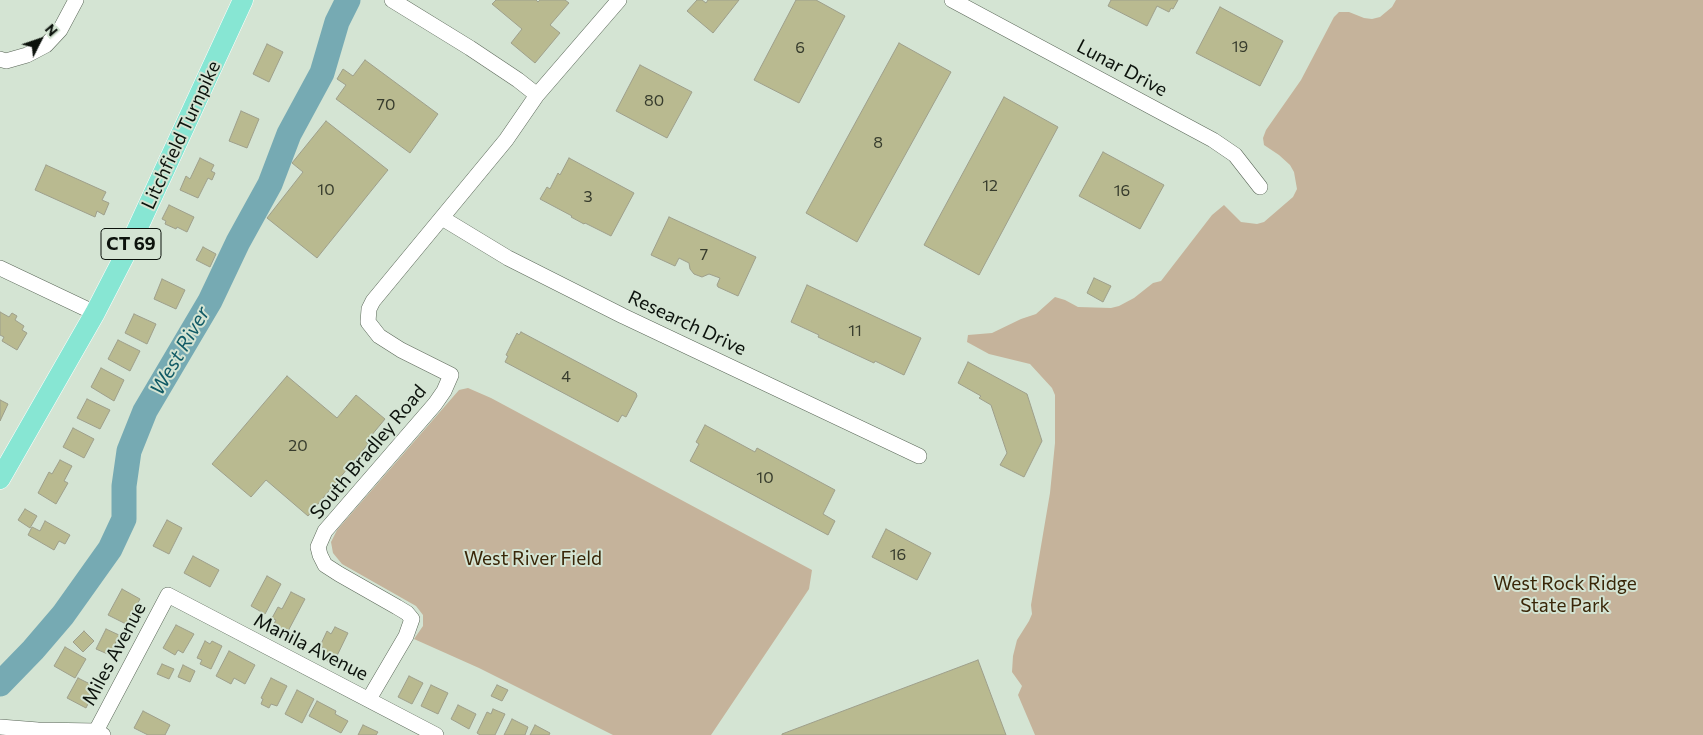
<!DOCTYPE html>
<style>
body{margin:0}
#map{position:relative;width:1703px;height:735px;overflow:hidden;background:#d4e4d3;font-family:Commissioner,sans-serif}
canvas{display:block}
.north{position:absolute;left:15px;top:15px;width:50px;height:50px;-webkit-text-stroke:4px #d4e4d3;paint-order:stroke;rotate:49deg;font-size:14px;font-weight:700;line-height:20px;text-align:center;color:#0c120c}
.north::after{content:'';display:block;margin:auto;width:18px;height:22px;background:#0c120c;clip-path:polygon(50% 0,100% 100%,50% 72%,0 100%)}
</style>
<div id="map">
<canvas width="1703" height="735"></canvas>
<div class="north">N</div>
</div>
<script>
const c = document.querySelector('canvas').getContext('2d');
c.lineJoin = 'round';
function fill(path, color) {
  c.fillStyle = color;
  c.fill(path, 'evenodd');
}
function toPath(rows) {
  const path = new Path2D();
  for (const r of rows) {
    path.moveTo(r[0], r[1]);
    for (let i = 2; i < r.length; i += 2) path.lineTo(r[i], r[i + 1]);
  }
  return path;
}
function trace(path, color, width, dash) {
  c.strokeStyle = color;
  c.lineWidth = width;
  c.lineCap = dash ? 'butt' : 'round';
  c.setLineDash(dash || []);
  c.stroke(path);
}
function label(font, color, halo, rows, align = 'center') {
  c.font = font + ' Commissioner,sans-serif';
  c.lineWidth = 4;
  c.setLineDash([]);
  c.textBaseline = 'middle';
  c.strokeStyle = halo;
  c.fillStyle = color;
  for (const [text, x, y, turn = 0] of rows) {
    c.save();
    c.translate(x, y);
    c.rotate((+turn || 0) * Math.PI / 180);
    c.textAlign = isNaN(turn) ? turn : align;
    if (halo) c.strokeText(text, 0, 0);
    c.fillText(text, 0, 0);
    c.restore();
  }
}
fill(toPath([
 [1396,0,1703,0,1703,735,1035,735,1018,695,1022,686,1012,672,1013,656,1017,640,1029,621,1032,614,1031,605,1050,493,1055,443,1055,395,1052,388,1030,364,989,354,967,342,968,335,992,333,1021,319,1036,314,1055,297,1065,300,1078,307,1111,308,1119,306,1134,298,1153,283,1161,281,1212,215,1224,205,1241,222,1257,224,1264,222,1293,197,1297,189,1294,172,1290,165,1279,155,1264,145,1263,138,1266,130,1301,80,1334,17,1339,12,1349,12,1364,18,1372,19,1380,17,1392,7],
 [468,388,491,398,812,570,809,589,711,735,613,735,479,668,414,639,423,626,423,615,416,606,342,564,333,553,331,542,337,530,459,390]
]), '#c5b39b');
trace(toPath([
 [0,684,33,650,63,615,110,549,124,519,124,486,129,451,145,411,210,301,238,242,270,184,289,134,322,73,337,22,348,0]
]), '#76aab3', 25);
const building = toPath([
 [496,0,536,0,538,2,540,0,565,0,569,3,550,25,560,33,535,63,511,43,522,29,492,4,496,0],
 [697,0,702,0,706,3,708,0,739,0,713,33,687,11,697,0],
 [796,0,816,0,845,16,799,103,754,80,796,0],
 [1111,0,1178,0,1173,9,1171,8,1169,12,1157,6,1147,26,1108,6,1111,0],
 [1220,7,1283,41,1260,86,1196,53,1220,7],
 [899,43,951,72,857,242,806,213,899,43],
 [267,44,283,52,269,82,253,74,267,44],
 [365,60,438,114,410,153,336,99,346,85,337,79,343,69,353,76,365,60],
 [640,65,692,92,667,138,616,111,640,65],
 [1004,97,1058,127,979,275,924,245,1004,97],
 [241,111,259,119,247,148,229,141,241,111],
 [326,121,388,170,317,258,267,218,303,172,292,163,326,121],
 [1103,152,1164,185,1140,229,1079,196,1103,152],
 [200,158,214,165,211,171,215,173,212,180,208,178,198,198,180,190,186,176,190,179,200,158],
 [569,158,634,193,611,236,585,223,584,224,571,217,572,216,540,199,547,187,550,189,558,173,560,175,569,158],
 [46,165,106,192,102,200,109,203,104,215,97,211,95,217,35,190,46,165],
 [169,205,194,217,187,232,177,227,176,229,165,224,166,221,162,219,169,205],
 [669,217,756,257,738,296,718,287,717,285,720,278,709,274,702,277,694,274,690,269,689,263,679,258,675,266,651,255,669,217],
 [203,247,216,254,210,267,196,260,203,247],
 [1094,278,1111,286,1103,302,1087,293,1094,278],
 [162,279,185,290,176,309,154,299,162,279],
 [807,285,921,338,904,375,875,361,874,363,818,337,819,335,791,322,807,285],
 [0,312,9,317,12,313,17,316,15,320,24,326,22,330,27,333,17,350,2,341,4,337,0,335,0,312],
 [134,314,156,324,147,344,125,333,134,314],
 [521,332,636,393,637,396,626,417,622,415,618,422,505,362,508,356,506,355,517,333,519,335,521,332],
 [118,340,140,351,130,371,108,359,118,340],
 [968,362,1027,394,1042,441,1024,477,1000,465,1007,453,991,405,979,398,981,396,958,383,968,362],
 [101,368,124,380,114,401,91,387,101,368],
 [287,376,337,418,356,395,385,419,366,442,368,444,308,516,266,480,251,497,212,464,287,376],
 [87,399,110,410,100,429,77,418,87,399],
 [0,400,8,404,0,421,0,400],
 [705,425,755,452,757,448,835,490,823,514,835,521,828,535,690,461,699,444,696,442,705,425],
 [73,428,94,439,84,458,63,447,73,428],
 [60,460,72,466,64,481,68,483,56,504,38,493,49,472,52,474,60,460],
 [25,509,37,516,30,528,18,520,25,509],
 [167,520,182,528,169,554,153,546,167,520],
 [45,521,70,535,65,544,59,541,54,550,28,535,32,527,40,531,45,521],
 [886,529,931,553,917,580,872,557,886,529],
 [193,556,219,570,210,587,184,573,193,556],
 [267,576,281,584,265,614,251,606,267,576],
 [122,589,140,599,126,624,108,615,122,589],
 [291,592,305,599,286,635,272,628,276,620,272,618,278,607,282,609,291,592],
 [176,625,194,634,183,653,178,650,175,655,163,648,176,625],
 [335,627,348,633,333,664,320,657,324,648,320,646,327,631,331,634,335,627],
 [106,629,119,635,110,655,96,649,106,629],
 [84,631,94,641,83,652,73,642,84,631],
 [205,641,210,644,212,641,222,646,211,669,200,664,202,660,197,658,205,641],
 [65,647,86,659,75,678,54,666,65,647],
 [229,651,255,665,245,684,234,678,231,684,216,676,229,651],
 [978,660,1006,735,782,735,782,734,978,660],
 [162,664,174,669,169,679,157,674,162,664],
 [183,665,195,671,190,682,178,677,183,665],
 [409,676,423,683,412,704,398,697,409,676],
 [78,678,96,687,86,708,67,698,78,678],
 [271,678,287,686,277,706,271,704,269,708,261,704,263,699,261,698,271,678],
 [431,685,448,693,438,714,421,706,431,685],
 [497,685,508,690,502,701,491,696,497,685],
 [297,690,314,699,302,723,285,714,297,690],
 [317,701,336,711,335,714,348,721,341,733,309,716,317,701],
 [458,705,476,714,469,729,451,719,458,705],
 [493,709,505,714,495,735,480,735,477,733,487,712,491,714,493,709],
 [143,711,170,725,165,735,148,735,134,728,143,711],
 [512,719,528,727,525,735,504,735,512,719],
 [363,725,378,732,376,735,358,735,363,725],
 [535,725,550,733,549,735,530,735,535,725]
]);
fill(building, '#b9ba90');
trace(building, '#9e9f8b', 1);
const minor = toPath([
 [392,0,470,48,518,80,537,95],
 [952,0,1213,140,1235,155,1260,187],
 [0,59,6,61,27,55,46,45,60,30,76,0],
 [442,218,508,258,623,316,919,456],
 [0,268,95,313],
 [369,699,406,636,412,619,407,613,397,607,339,574,325,565,320,555,318,547,325,531,332,523,435,404,444,391,451,375,401,350,379,336,368,322,369,309,373,301,506,140,537,95,619,0],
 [0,727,38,730,96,731,103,735],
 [96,731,168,595,436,735]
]);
const major = toPath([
 [0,479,95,313,128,249,243,0]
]);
trace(minor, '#5a6758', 16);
trace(major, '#fff', 21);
trace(minor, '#fff', 15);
trace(major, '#87e6d3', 20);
label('16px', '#373c2d', null, [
 ["19",1240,47],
 ["6",800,48],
 ["80",654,101],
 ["70",386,105],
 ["8",878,143],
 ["12",990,186],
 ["10",326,190],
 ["16",1122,191],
 ["3",588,197],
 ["7",704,255],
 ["11",855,331],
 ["4",566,377],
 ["20",298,446],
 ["10",765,478],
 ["16",898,555]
]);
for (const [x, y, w] of [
 [131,244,60]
]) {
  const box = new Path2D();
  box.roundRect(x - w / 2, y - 15.5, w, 31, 4);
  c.fillStyle = '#d4e4d3';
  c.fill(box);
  trace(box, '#0c120c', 1);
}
label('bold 18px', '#0c120c', null, [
 ["CT 69",131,244]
]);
label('19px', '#0c120c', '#d4e4d3', [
 ["Lunar Drive",1122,68,28],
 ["Litchfield Turnpike",181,135,-65],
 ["Research Drive",687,323,25],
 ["South Bradley Road",368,452,-50],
 ["Manila Avenue",311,647,27],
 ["Miles Avenue",114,654,-62]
]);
label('19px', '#392608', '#d4e4d3', [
 ["West River Field",533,559],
 ["West Rock Ridge",1565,584],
 ["State Park",1565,606]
]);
label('italic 20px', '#105a65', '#d4e4d3', [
 ["West River",180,351,-60]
]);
</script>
